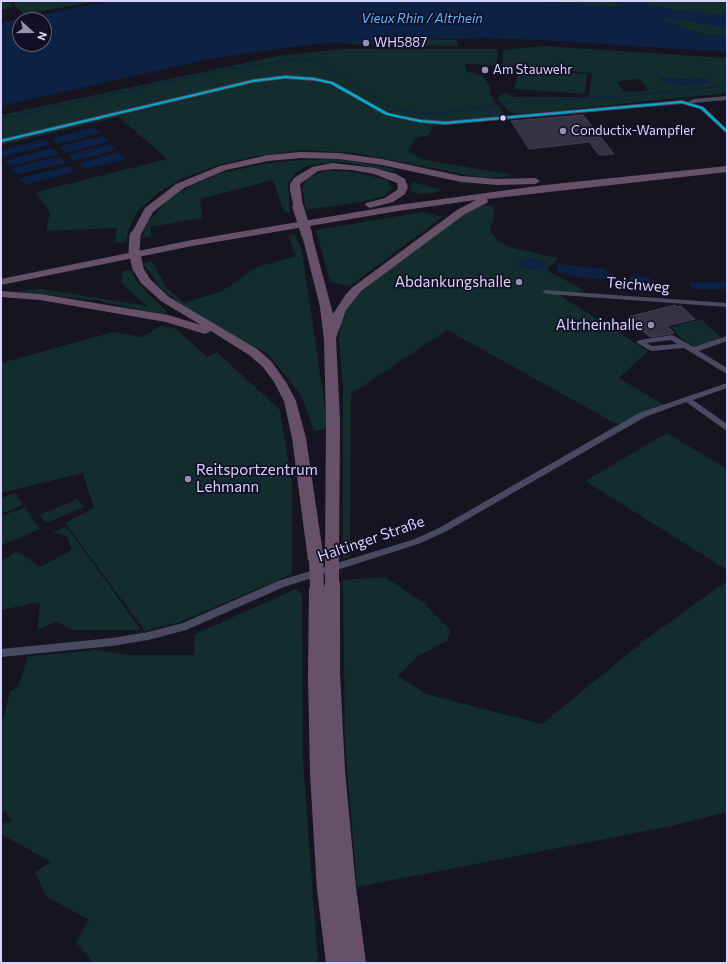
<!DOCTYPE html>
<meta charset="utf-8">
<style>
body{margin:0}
#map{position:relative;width:728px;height:964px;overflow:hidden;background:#161421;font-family:Commissioner,sans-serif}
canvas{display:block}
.frame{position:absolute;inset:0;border:2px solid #d9d4ff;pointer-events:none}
.north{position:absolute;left:12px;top:12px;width:40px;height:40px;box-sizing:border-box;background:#130f26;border:1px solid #625e7d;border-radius:50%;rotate:111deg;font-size:11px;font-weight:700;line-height:16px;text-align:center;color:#d9d4ff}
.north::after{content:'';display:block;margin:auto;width:14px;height:18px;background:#9591b1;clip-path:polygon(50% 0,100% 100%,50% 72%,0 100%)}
</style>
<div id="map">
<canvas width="728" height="964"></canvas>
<div class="frame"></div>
<div class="north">N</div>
</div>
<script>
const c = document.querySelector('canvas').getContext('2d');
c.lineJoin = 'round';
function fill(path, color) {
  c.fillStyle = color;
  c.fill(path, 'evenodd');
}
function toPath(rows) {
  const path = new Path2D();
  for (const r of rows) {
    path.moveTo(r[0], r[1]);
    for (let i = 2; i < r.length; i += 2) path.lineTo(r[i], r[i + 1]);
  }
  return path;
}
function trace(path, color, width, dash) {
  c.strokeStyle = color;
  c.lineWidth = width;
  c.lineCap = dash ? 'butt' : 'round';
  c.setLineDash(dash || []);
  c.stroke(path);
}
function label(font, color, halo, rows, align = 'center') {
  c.font = font + ' Commissioner,sans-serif';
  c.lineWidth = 3.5;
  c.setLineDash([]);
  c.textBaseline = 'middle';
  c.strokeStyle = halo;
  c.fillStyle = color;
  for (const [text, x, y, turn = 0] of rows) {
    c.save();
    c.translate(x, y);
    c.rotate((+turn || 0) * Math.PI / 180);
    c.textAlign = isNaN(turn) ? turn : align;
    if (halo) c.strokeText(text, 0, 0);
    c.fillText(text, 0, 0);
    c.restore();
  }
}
fill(toPath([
 [1,1,14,4,16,3,10,1,100,1,24,14,13,4,11,5,14,7,1,10],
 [537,1,614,1,626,8,574,4],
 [641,1,727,1,727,16,668,9,653,6],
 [661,17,727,27,727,36,704,35,662,21],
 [376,40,457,40,458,46,361,45,339,42],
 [542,46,727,58,727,93,525,114,509,112,497,98,505,93,514,97,589,97,592,73,502,66,503,50],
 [667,78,697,80,700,78,710,82,678,85,660,79],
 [640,79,648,91,624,92,617,82,618,81],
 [342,49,498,49,497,65,465,64,466,71,483,76,491,88,490,93,493,100,507,116,483,118,485,122,433,126,429,135,416,138,408,150,420,159,513,175,495,178,478,177,356,153,300,150,253,157,214,166,184,178,159,192,137,212,129,229,126,242,115,243,117,228,46,231,50,213,36,192,167,159,119,117,1,145,1,115,278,56],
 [519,69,587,74,585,94,514,89],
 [344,159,393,169,396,172,344,162,322,163,307,166,295,173,288,183,290,212,284,212,273,180,200,199,202,218,150,227,151,237,142,238,148,222,171,197,195,184,222,173,263,164,301,160],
 [328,170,360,173,387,180,392,188,385,196,360,202,306,210,302,187,309,177],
 [412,182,434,188,442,191,423,194,410,192],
 [492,205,494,215,493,222,490,225,492,234,499,242,512,248,558,258,547,270,585,291,556,293,648,351,619,378,664,405,618,425,447,330,351,394,350,556,343,559,343,386,339,342,341,321,344,313,362,289,454,221,475,207],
 [422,212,442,217,350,286,330,282,316,230],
 [295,234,302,251,328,428,314,431,301,395,268,354,196,317,161,288,143,263,152,261,166,287,184,303,222,291,257,267,296,256,288,235],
 [131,270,137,282,168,313,158,314,101,301,15,291,41,289,147,306,121,283,123,271],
 [701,319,721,338,696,348,681,338,671,327],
 [161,326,176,329,207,357,217,352,280,410,292,485,292,574,180,622,145,631,65,523,94,508,83,473,1,493,1,363,113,332,142,337],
 [667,433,727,469,727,570,585,481],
 [15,493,23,505,1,514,1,498],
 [77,499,84,507,46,523,40,515],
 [25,507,40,529,2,545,1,516],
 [65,526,82,548,141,630,72,630,56,621,38,630,40,602,1,610,1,562,17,551,40,567,72,550,67,536,53,533],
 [385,577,424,603,451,631,447,641,418,656,398,676,426,694,542,724,646,639,727,581,727,812,672,826,357,887,345,742,343,580],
 [296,589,302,595,303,762,318,963,93,963,76,942,89,920,46,896,35,872,51,862,1,834,1,824,12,822,6,812,1,811,1,727,10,691,18,687,28,656,96,650,127,655,194,655,195,634]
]), '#132c2d');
fill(toPath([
 [110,1,532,1,624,8,614,1,641,1,653,6,668,9,727,16,727,27,723,27,661,17,662,21,704,35,727,36,727,52,539,40,485,38,339,42,297,46,204,60,1,106,1,23],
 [20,20,44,20,44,44,20,44],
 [667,78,697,80,704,78,710,82,686,85,671,84,660,81,660,79],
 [94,127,100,133,57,144,52,138],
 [103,136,109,142,65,153,60,146],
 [45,139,50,145,3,157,1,154,1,150],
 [110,144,116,150,73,161,68,155],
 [53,148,58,154,10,166,5,160],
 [119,152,126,159,85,169,79,163],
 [60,156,66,163,16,175,11,168],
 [69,166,74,172,25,185,19,178],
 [530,258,547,262,542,271,519,267,518,262],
 [559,264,605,269,609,274,607,279,584,278,558,273,556,268],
 [631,275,646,277,658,282,657,285,652,286,630,283,629,279],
 [690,282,727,282,727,289,695,289,689,285]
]), '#0d2144');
trace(toPath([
 [1,3,13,1],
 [1,119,217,71,297,59,317,61,388,106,401,111,420,113,441,113,517,102,625,96,727,86]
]), '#0d2144', 1);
const building = toPath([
 [583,115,614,154,599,155,589,142,529,149,511,121,583,115],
 [675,305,677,307,681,306,695,319,667,326,674,333,670,334,652,337,647,335,628,317,675,305]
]);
fill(building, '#343243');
trace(building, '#433f54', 1);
fill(toPath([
 [285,75,314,77,334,82,389,113,420,119,445,121,682,100,688,102,693,99,727,96,727,100,693,103,704,107,727,129,727,134,700,109,682,104,445,125,420,123,385,115,330,84,314,81,285,79,253,83,1,143,1,139,253,79,285,75],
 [544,290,727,303,727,307,547,294,543,292,544,290],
 [672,335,694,347,727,336,727,341,699,351,727,368,727,374,684,348,651,351,636,342,640,340,672,335],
 [671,340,677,344,652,346,647,343,671,340],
 [727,383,727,388,693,400,727,424,727,431,686,402,645,417,445,532,418,544,284,587,186,630,148,640,112,646,1,657,1,649,112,638,148,632,183,623,278,581,412,540,439,528,639,413,727,383]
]), '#4a4962');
fill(toPath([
 [301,152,339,153,382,159,461,176,497,179,535,178,540,181,535,184,497,185,461,182,382,165,339,159,301,158,268,161,226,170,184,188,153,212,139,238,135,239,130,236,145,208,176,184,220,166,268,155,301,152],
 [333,163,375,168,396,174,405,179,408,187,405,194,393,202,370,208,365,205,366,203,385,198,397,190,398,187,397,183,374,174,352,170,333,169,318,171,300,184,303,207,302,209,294,209,290,190,290,184,294,178,312,167,333,163],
 [727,166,727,172,487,199,488,201,487,203,465,214,361,291,346,310,336,338,340,421,339,556,337,560,332,561,327,560,325,556,326,421,324,340,320,307,302,235,307,232,312,235,333,314,346,294,353,287,457,210,476,200,398,211,192,246,1,285,1,279,192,240,398,205,545,185,727,166],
 [138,265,142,266,150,279,169,297,257,349,271,361,286,382,296,401,306,438,324,560,321,564,316,565,311,564,308,560,292,438,284,401,274,382,263,367,249,355,211,331,205,334,166,322,137,317,40,300,1,297,1,291,40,294,168,315,201,325,161,301,141,283,132,268,138,265],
 [332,577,337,579,340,583,340,672,345,771,356,887,366,963,326,963,317,890,310,774,308,675,309,588,312,584,317,582,322,584,324,587,327,579,332,577]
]), '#67516a');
trace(toPath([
 [298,207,307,235],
 [135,236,134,251,138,268]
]), '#67516a', 11);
trace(toPath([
 [332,556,332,583],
 [316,560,317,588]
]), '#67516a', 14);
fill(toPath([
 [285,76,314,78,333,82,388,113,420,120,445,122,682,101,703,107,727,130,727,133,701,109,682,103,445,124,420,122,386,115,331,84,314,80,285,78,253,82,1,142,1,140,253,80,285,76]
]), '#00a9ce');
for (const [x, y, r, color] of [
 [366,43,4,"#9591b1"],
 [485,70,4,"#9591b1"],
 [503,118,3.5,"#d9d4ff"],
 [563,131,4,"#9591b1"],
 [519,282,4,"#9591b1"],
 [651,325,4,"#9591b1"],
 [188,479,4,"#9591b1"]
]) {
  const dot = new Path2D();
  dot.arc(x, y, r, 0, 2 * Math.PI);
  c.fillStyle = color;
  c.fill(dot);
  trace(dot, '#130f26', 1.5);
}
label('italic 13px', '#62b6ff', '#130f26', [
 ["Vieux Rhin / Altrhein",422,19]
]);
label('13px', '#d9d4ff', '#130f26', [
 ["WH5887",374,43],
 ["Am Stauwehr",493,70],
 ["Conductix-Wampfler",571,131]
], 'left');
label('15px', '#d9d4ff', '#130f26', [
 ["Abdankungshalle",511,282],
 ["Altrheinhalle",643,325],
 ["Reitsportzentrum",196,470,"left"],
 ["Lehmann",196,487,"left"]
], 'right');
label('15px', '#d9d4ff', '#130f26', [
 ["Teichweg",638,285,5],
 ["Haltinger Straße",371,539,-19]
]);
</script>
